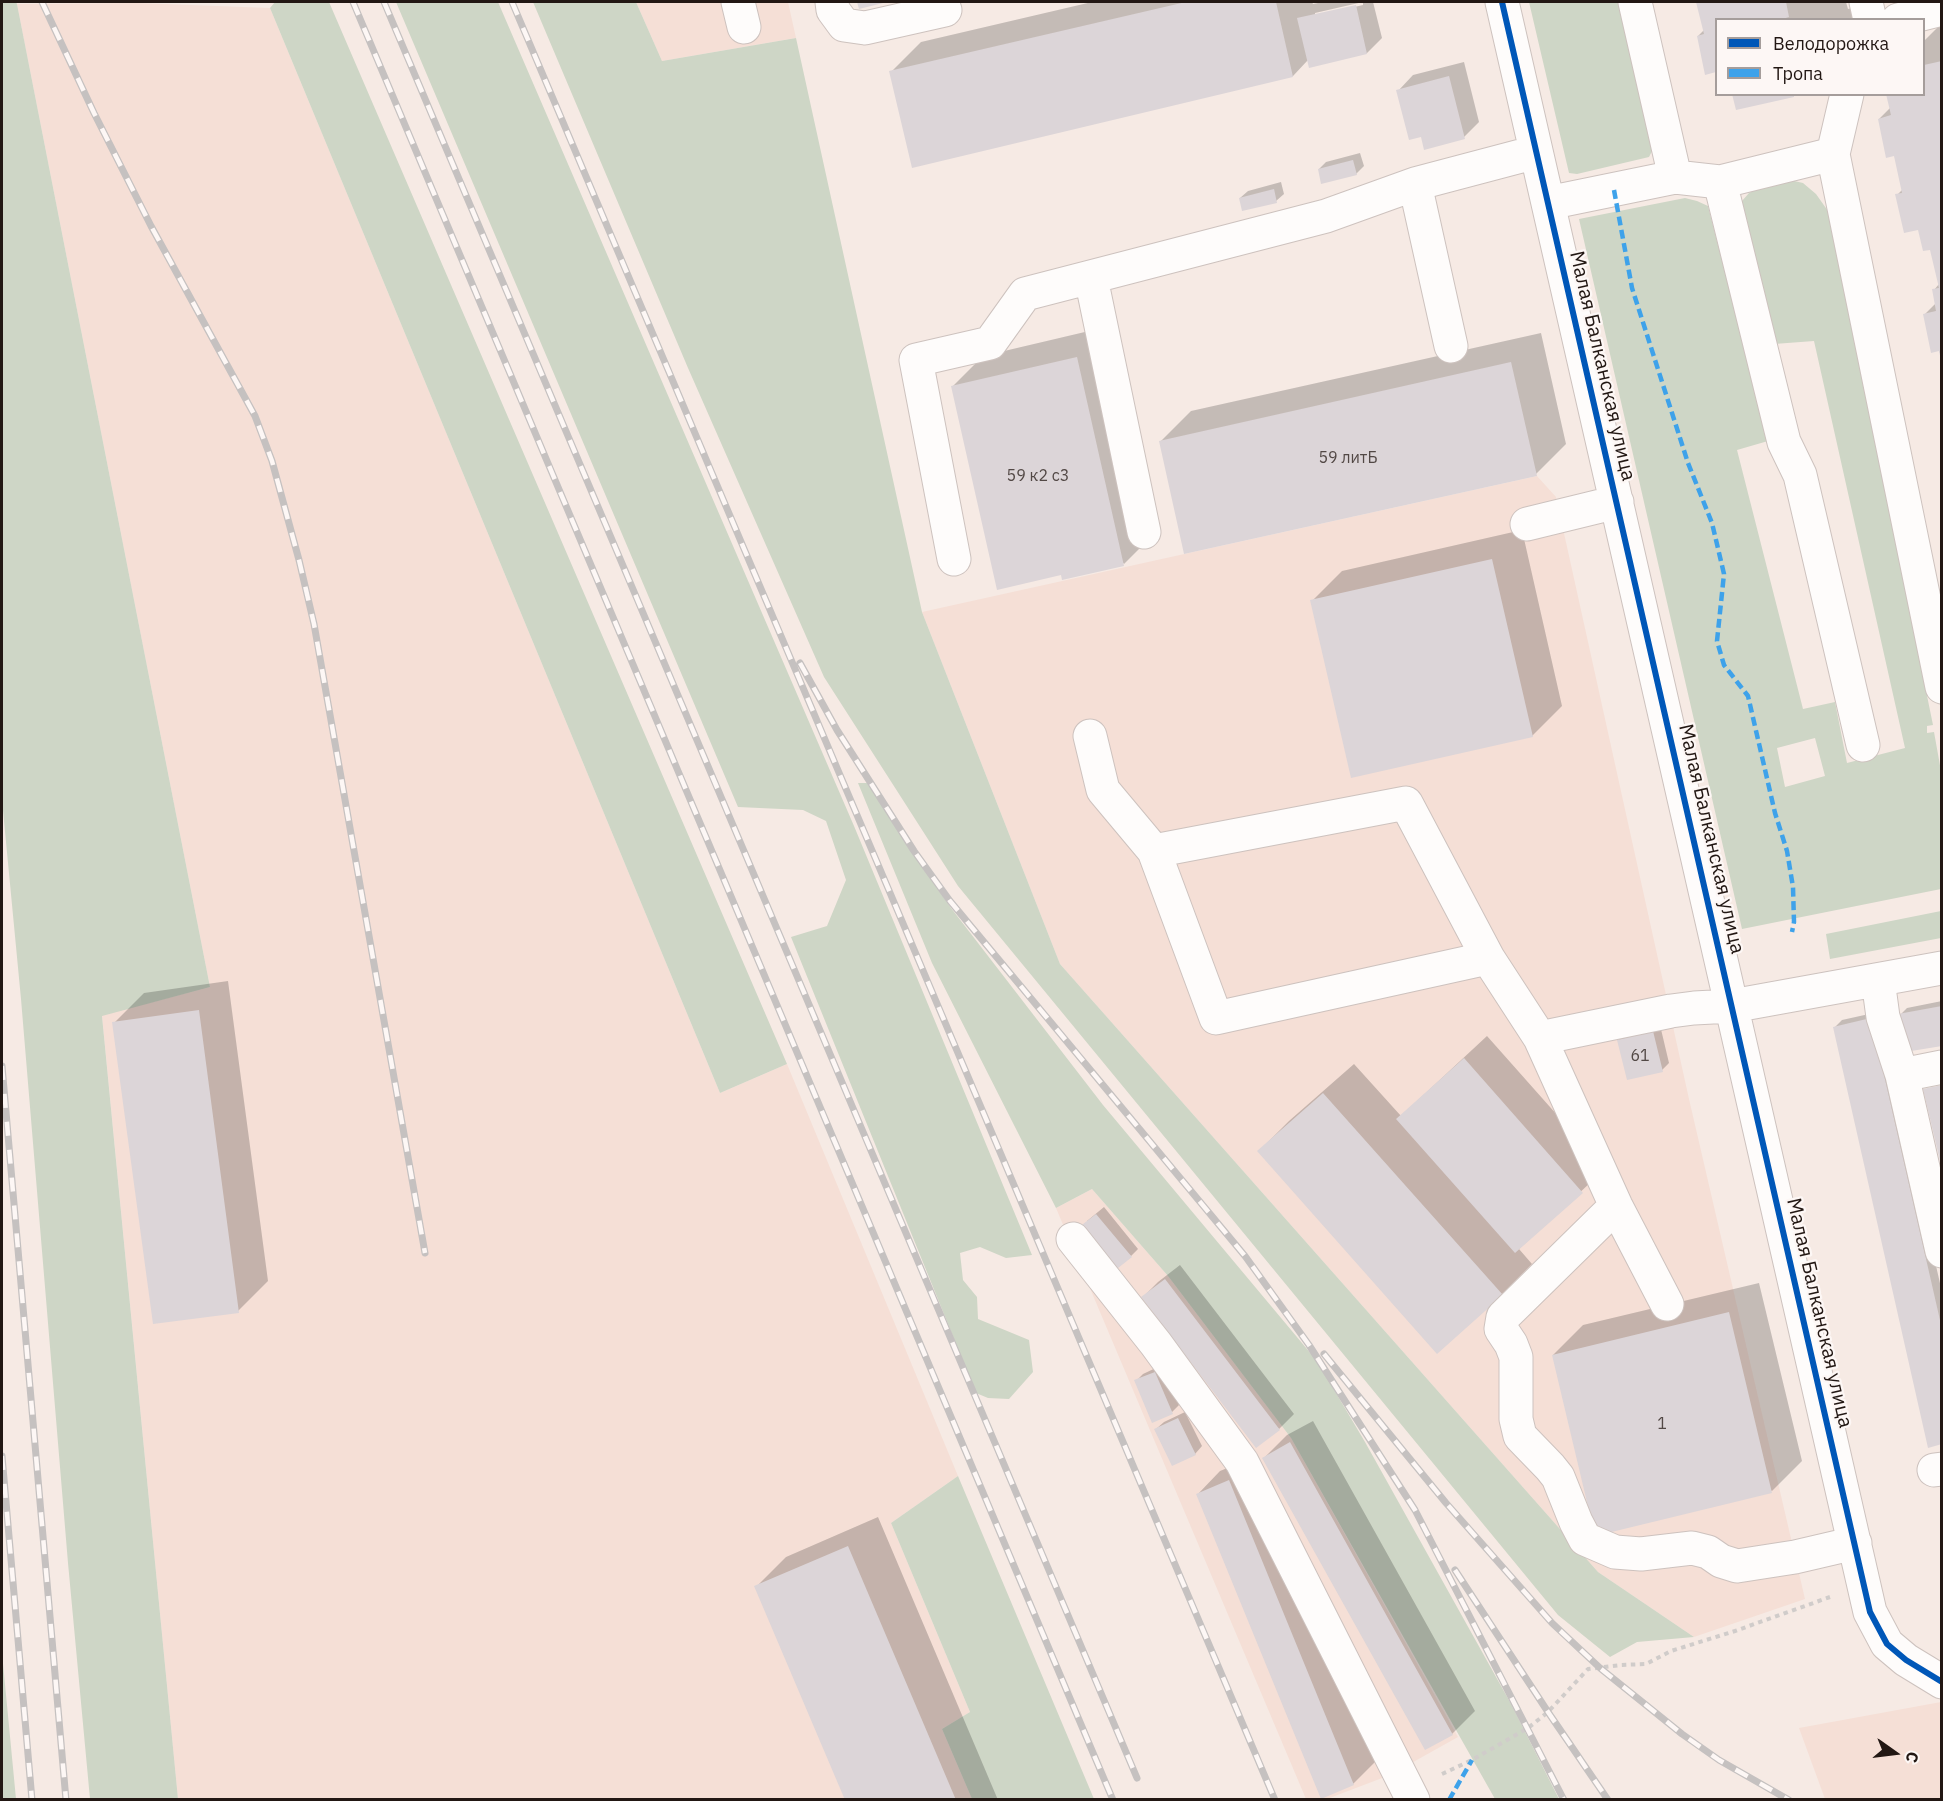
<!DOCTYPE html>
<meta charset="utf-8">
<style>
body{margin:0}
#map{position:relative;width:1943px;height:1801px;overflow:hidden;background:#f6eae4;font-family:"IBM Plex Sans",sans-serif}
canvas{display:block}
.frame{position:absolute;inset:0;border:3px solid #221713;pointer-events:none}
.legend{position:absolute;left:1715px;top:18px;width:210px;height:78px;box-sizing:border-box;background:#fdf7f5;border:2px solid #a59d9b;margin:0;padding:8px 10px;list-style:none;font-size:18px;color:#221713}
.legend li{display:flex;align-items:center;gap:12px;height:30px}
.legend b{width:30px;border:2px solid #a59d9b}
.north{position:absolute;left:1865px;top:1723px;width:60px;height:60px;-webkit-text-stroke:4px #fdf7f5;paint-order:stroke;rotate:104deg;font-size:16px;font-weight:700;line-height:24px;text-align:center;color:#221713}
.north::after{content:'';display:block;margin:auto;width:21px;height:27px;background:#221713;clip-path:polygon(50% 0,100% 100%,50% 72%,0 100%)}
</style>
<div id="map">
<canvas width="1943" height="1801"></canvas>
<div class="frame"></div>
<ul class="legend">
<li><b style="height:8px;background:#0057b8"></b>Велодорожка</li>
<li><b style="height:8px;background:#3ea2ea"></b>Тропа</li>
</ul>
<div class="north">С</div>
</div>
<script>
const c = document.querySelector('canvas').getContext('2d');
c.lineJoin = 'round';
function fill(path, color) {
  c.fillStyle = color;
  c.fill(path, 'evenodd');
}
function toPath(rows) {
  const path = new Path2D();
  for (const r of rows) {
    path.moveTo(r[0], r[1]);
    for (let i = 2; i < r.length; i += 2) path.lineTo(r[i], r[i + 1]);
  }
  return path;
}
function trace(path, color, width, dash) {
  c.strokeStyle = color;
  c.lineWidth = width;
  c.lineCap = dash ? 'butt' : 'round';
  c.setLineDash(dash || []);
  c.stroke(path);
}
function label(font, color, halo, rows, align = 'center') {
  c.font = font + ' "IBM Plex Sans",sans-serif';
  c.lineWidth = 4.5;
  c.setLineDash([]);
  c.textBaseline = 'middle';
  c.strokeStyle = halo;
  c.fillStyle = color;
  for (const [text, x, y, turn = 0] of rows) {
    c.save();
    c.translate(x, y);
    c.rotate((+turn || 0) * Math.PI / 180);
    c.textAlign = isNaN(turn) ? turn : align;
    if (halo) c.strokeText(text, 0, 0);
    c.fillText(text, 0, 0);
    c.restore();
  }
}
fill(toPath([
 [636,2,788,2,796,38,662,61],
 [137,3,270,8,720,1093,787,1064,958,1476,891,1523,970,1712,942,1729,972,1799,178,1799,102,1015,210,987,17,4],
 [1537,476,1556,497,1689,1099,1805,1599,1694,1637,1598,1572,1060,964,922,612],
 [1092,1189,1168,1276,1291,1438,1458,1737,1390,1775,1327,1799,1306,1799,1056,1208],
 [1941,1702,1941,1799,1825,1799,1799,1728]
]), '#f5dfd6');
fill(toPath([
 [2,2,16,2,17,4,210,987,102,1016,178,1799,90,1799,68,1563,21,999,2,800],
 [275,2,329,2,787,1064,720,1093,270,8],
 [396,2,498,2,854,826,1032,1255,1006,1258,980,1247,960,1253,963,1280,977,1297,978,1319,1029,1340,1033,1372,1009,1399,988,1398,976,1393,791,937,827,926,846,880,826,821,803,810,738,807],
 [533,2,636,2,662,61,796,38,922,612,1060,964,1598,1572,1694,1637,1637,1642,1610,1657,1558,1615,958,886,824,677,688,368],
 [1529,2,1620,2,1654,147,1649,157,1577,174,1569,173],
 [1790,180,1803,183,1816,194,1828,211,1933,725,1927,726,1927,733,1934,732,1941,771,1941,889,1742,929,1579,219,1685,198,1697,201,1708,206,1768,441,1737,450,1803,709,1835,702,1847,763,1905,748,1814,341,1774,344,1741,208,1742,201,1749,193,1756,189],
 [1815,738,1825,776,1785,787,1777,748],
 [858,783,867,783,951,908,1103,1105,1317,1361,1365,1442,1510,1702,1559,1799,1495,1799,1291,1438,1168,1276,1092,1189,1056,1208,932,963],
 [1941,911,1941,938,1830,959,1826,934],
 [958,1476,1094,1799,972,1799,942,1729,970,1712,891,1523],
 [2,1653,16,1799,2,1799]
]), '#ced6c6');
fill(toPath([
 [1092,2,1312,2,1313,4,1323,2,1373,2,1382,38,1367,53,1308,60,1293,76,891,72,921,42],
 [1363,2,1363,5,1315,16,1315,13],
 [1698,2,1846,2,1848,9,1856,7,1859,20,1716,20,1716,71,1707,73,1698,36,1704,30],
 [1942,23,1942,358,1924,315,1936,303,1934,290,1939,284,1931,248,1897,195,1903,189,1895,154,1879,119,1891,107,1924,94,1924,41],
 [1464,62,1479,122,1464,137,1422,135,1398,91,1413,75],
 [1360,153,1364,166,1356,174,1319,169,1326,162],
 [1281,182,1284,194,1276,201,1240,198,1248,191],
 [1106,327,1154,534,1124,564,953,386,983,356],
 [1541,333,1566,444,1536,474,1161,441,1191,411],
 [1522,530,1562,706,1532,736,1312,601,1342,571],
 [228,981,268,1281,238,1311,114,1023,144,993],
 [1942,1001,1942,1044,1900,1015,1907,1008],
 [1878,1012,1942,1292,1942,1443,1835,1027,1842,1020],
 [1660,1025,1669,1063,1662,1070,1619,1040,1626,1033],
 [1487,1036,1605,1169,1519,1249,1532,1264,1502,1294,1437,1351,1259,1151,1289,1121,1354,1064,1401,1116],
 [1104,1207,1138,1249,1131,1256,1087,1221],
 [1180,1265,1294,1414,1279,1429,1143,1297,1158,1282],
 [1759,1283,1802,1461,1772,1491,1553,1355,1583,1325],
 [1162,1365,1179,1405,1172,1412,1136,1381,1143,1374],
 [1185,1412,1202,1446,1195,1454,1156,1429,1164,1422],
 [1313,1421,1475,1711,1452,1734,1264,1458,1287,1435],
 [1252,1458,1376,1761,1353,1784,1198,1494,1220,1471],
 [878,1517,998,1800,847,1800,756,1587,786,1557]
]), '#0003');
fill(toPath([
 [857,2,887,2,859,9],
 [1186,2,1276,2,1293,77,912,168,889,71],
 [1696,2,1786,2,1789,17,1779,20,1716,20,1716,72,1705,75,1697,36,1704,34],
 [1356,5,1367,54,1309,68,1297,18],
 [1942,61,1942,360,1941,360,1939,351,1931,353,1923,314,1936,311,1932,289,1939,288,1930,250,1923,251,1918,230,1904,233,1895,194,1902,193,1894,156,1886,158,1878,119,1891,115,1886,94,1924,94,1924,65],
 [1449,76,1465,139,1424,150,1421,137,1409,140,1396,90],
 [1732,94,1794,94,1794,97,1736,110],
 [1353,160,1357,175,1321,184,1318,169],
 [1274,189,1277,203,1242,211,1239,198],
 [1077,357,1124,566,1062,580,1061,575,997,590,951,386],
 [1511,362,1537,476,1184,554,1159,441],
 [1492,559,1533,737,1351,778,1310,600],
 [1942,1006,1942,1046,1905,1052,1898,1014],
 [199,1010,239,1313,153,1324,112,1022],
 [1871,1018,1942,1329,1942,1444,1928,1448,1833,1027],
 [1653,1031,1663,1072,1627,1080,1617,1040],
 [1464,1058,1583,1193,1515,1253,1396,1119],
 [1942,1085,1942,1165,1941,1165,1923,1089],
 [1323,1093,1503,1295,1437,1354,1257,1151],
 [1096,1214,1132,1257,1113,1272,1078,1228],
 [1165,1279,1280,1430,1256,1448,1141,1297],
 [1729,1312,1772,1493,1595,1536,1552,1355],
 [1155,1372,1173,1414,1152,1423,1134,1380],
 [1178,1418,1196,1455,1172,1466,1154,1429],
 [1290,1442,1453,1735,1425,1750,1262,1458],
 [1229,1480,1354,1785,1321,1799,1196,1494],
 [848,1546,956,1800,845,1800,754,1586]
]), '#dcd5d8');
const minor = toPath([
 [738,2,744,27],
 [832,2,833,10,844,25,865,28,945,10],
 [1502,2,1870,1612,1887,1644,1906,1660,1942,1682],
 [1635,2,1675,177],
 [1866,2,1870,20],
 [1898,20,1942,9],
 [1833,154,1847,94],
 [1720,182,1784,442,1800,475,1863,745],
 [1415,184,1451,346],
 [1548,203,1675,177,1720,182,1833,154,1942,687],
 [1091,278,1144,532],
 [1527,524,1617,502],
 [954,559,916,360,990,343,1025,294,1326,216,1415,184,1536,152],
 [1090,736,1103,790,1154,851,1216,1018,1488,958],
 [1154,851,1406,803,1488,958,1540,1038,1616,1206,1667,1304],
 [1878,980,1883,1017,1902,1075],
 [1540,1038,1671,1011,1694,1008,1732,1006,1942,968],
 [1942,1067,1902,1075,1942,1251],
 [1616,1206,1503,1317,1501,1329,1511,1344,1516,1357,1516,1419,1520,1436,1550,1467,1558,1477,1576,1522,1585,1539,1615,1552,1641,1554,1692,1548,1708,1552,1721,1561,1737,1566,1795,1557,1855,1543],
 [1073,1239,1156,1344,1242,1462,1413,1800],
 [1934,1470,1942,1469]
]);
trace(minor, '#cdc2be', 35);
trace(toPath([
 [1442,1774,1472,1760,1528,1728,1548,1712,1588,1669,1621,1665,1646,1664,1671,1651,1735,1631,1830,1597]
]), '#d0ccca', 4, [4.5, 4.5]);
trace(minor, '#fefcfb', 33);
const rail = toPath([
 [42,2,94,113,151,226,255,416,272,461,299,560,314,624,425,1253],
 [353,2,1113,1800],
 [384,2,1137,1778],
 [512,2,1275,1800],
 [800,663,837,730,914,851,950,901,1245,1256,1309,1345,1415,1510,1564,1800],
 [2,1066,66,1800],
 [1324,1354,1446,1503,1552,1623,1600,1668,1682,1734,1719,1760,1789,1800],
 [2,1456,32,1800],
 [1455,1570,1548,1712,1608,1800]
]);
trace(rail, '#c5c1c0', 7);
trace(rail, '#fdf7f5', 4.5, [14]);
trace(toPath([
 [1614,190,1632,288,1688,463,1712,523,1724,574,1717,641,1724,665,1748,696,1775,813,1787,851,1793,887,1794,922,1792,932],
 [1449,1800,1472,1760]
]), '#3ea2ea', 4.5, [9, 4.5]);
trace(toPath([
 [1502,2,1870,1612,1887,1644,1906,1660,1942,1682]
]), '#0057b8', 6);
label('16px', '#524845', null, [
 ["59 литБ",1348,458],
 ["59 к2 с3",1038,476],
 ["61",1640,1056],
 ["1",1662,1424]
]);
label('20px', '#221713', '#fdf7f5', [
 ["Малая Балканская улица",1602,366,77],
 ["Малая Балканская улица",1711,839,77],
 ["Малая Балканская улица",1819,1313,77]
]);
</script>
